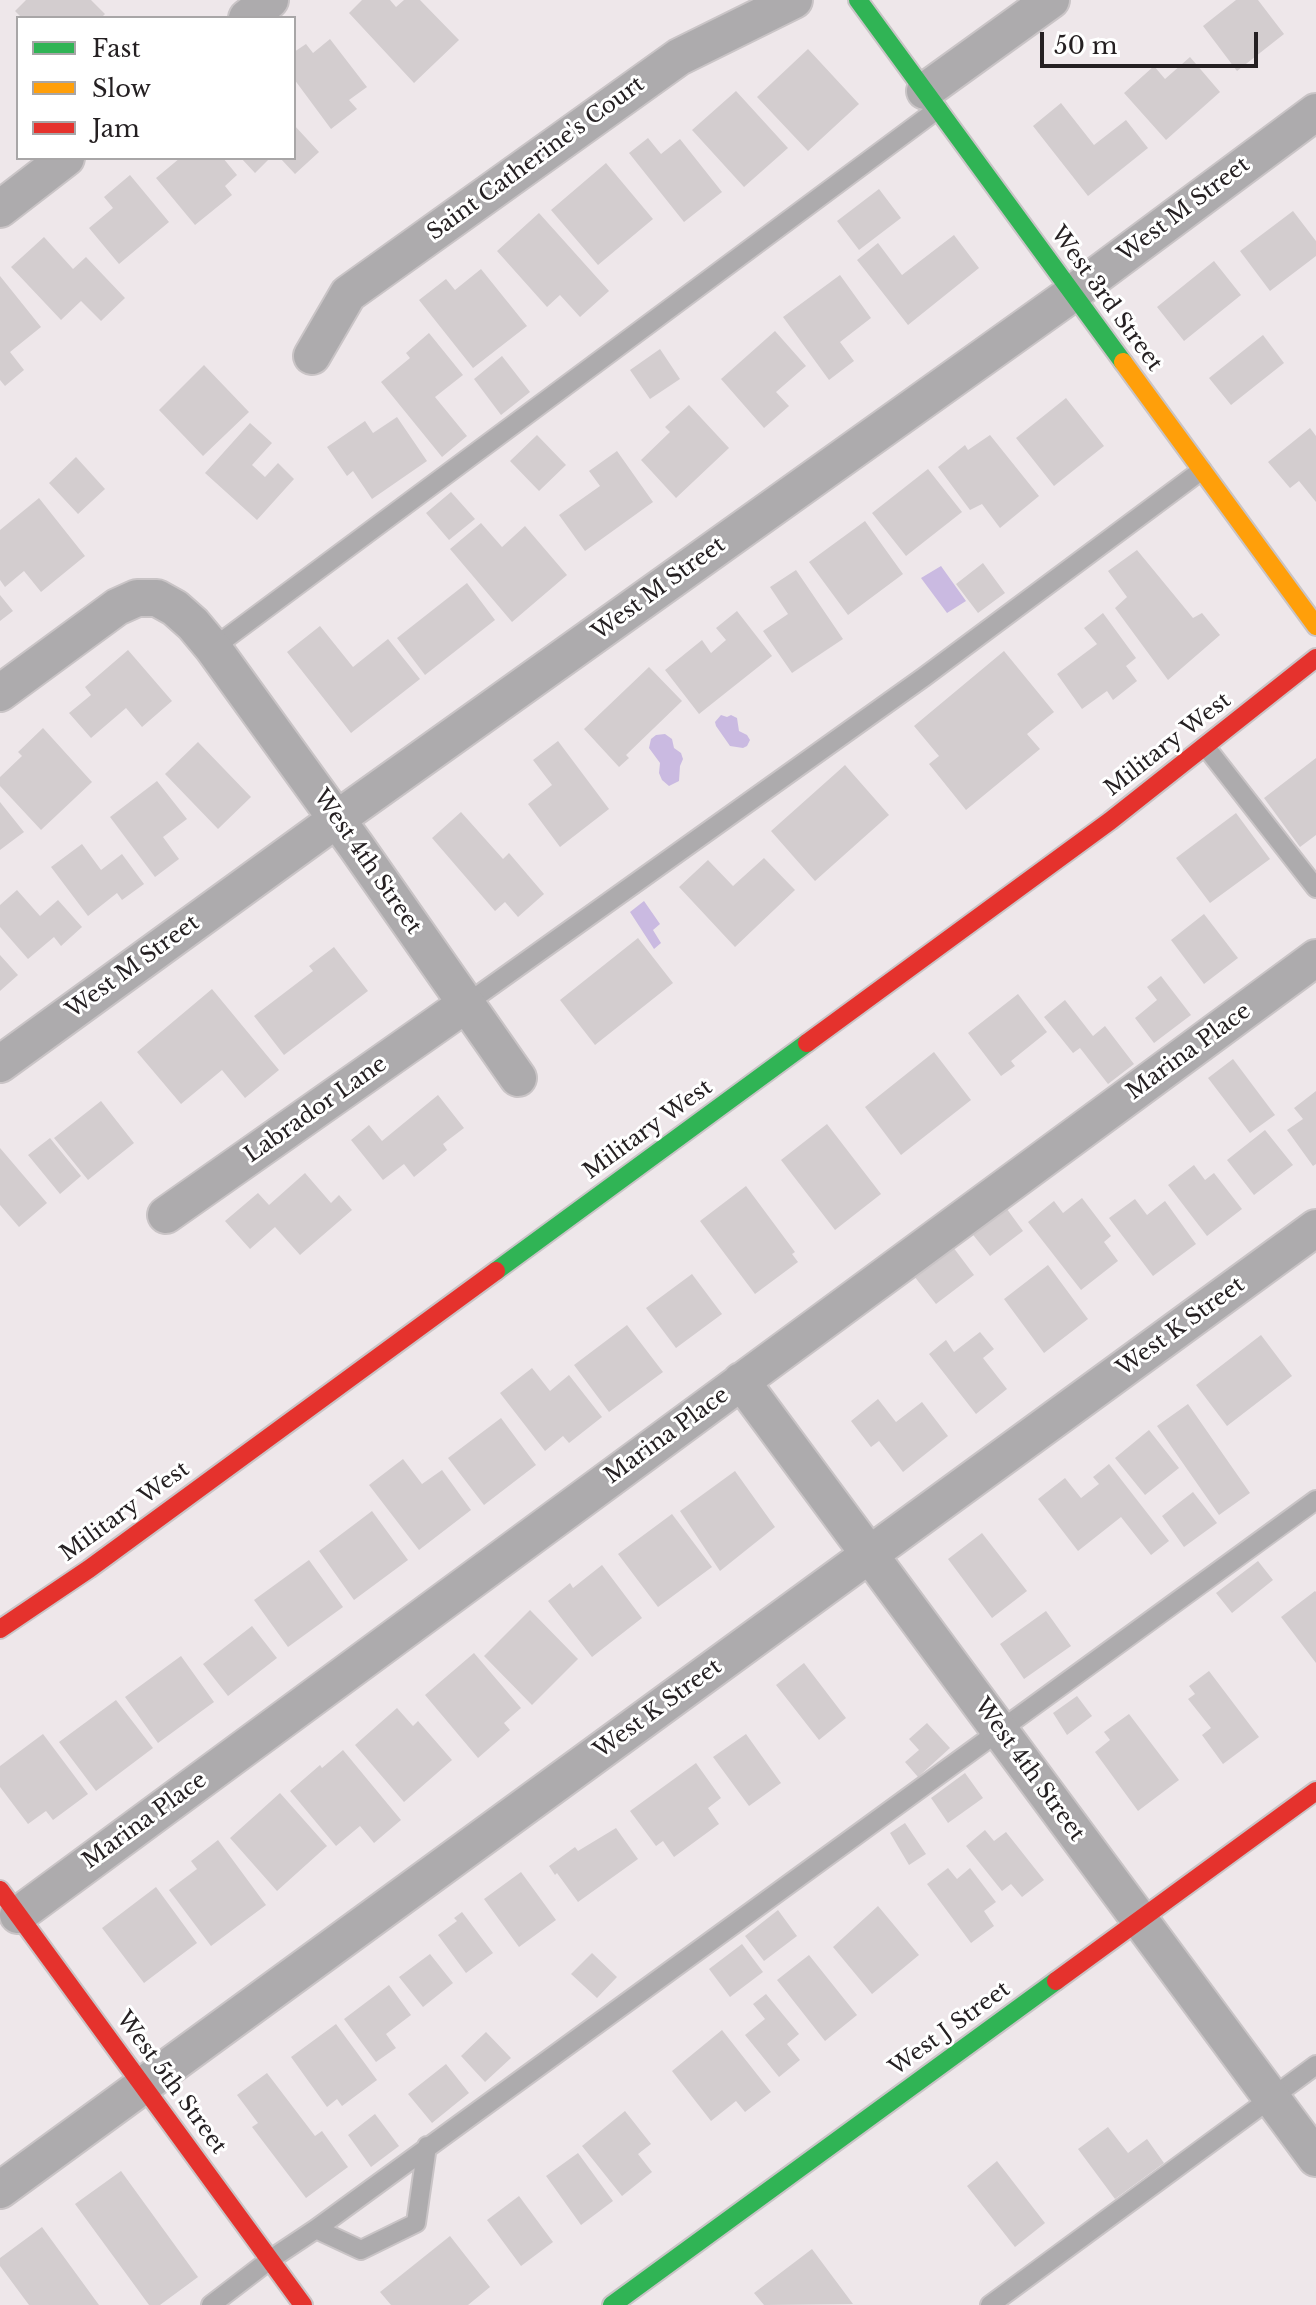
<!DOCTYPE html>
<style>
body{margin:0}
#map{position:relative;width:1316px;height:2305px;overflow:hidden;background:#eee7ea;font-family:"Libre Baskerville",serif}
canvas{display:block}
.legend{position:absolute;left:16px;top:16px;width:280px;height:144px;box-sizing:border-box;background:#fff;border:2px solid #a8a6a7;margin:0;padding:10px 14px;list-style:none;font-size:24px;color:#252022}
.legend li{display:flex;align-items:center;gap:16px;height:40px}
.legend b{width:40px;border:2px solid #a8a6a7}
.scale{position:absolute;left:1040px;top:32px;width:218px;height:36px;box-sizing:border-box;border:4px solid #252022;border-top:0;padding-left:10px;font-size:24px;line-height:28px;white-space:nowrap;color:#252022;-webkit-text-stroke:6px #fff;paint-order:stroke}
</style>
<div id="map">
<canvas width="1316" height="2305"></canvas>
<ul class="legend">
<li><b style="height:10px;background:#30b455"></b>Fast</li>
<li><b style="height:10px;background:#ff9f0a"></b>Slow</li>
<li><b style="height:10px;background:#e5322d"></b>Jam</li>
</ul>
<div class="scale">50 m</div>
</div>
<script>
const c = document.querySelector('canvas').getContext('2d');
c.lineJoin = 'round';
function fill(path, color) {
  c.fillStyle = color;
  c.fill(path, 'evenodd');
}
function toPath(rows) {
  const path = new Path2D();
  for (const r of rows) {
    path.moveTo(r[0], r[1]);
    for (let i = 2; i < r.length; i += 2) path.lineTo(r[i], r[i + 1]);
  }
  return path;
}
function trace(path, color, width, dash) {
  c.strokeStyle = color;
  c.lineWidth = width;
  c.lineCap = dash ? 'butt' : 'round';
  c.setLineDash(dash || []);
  c.stroke(path);
}
function label(font, color, halo, rows, align = 'center') {
  c.font = font + ' "Libre Baskerville",serif';
  c.lineWidth = 6;
  c.setLineDash([]);
  c.textBaseline = 'middle';
  c.strokeStyle = halo;
  c.fillStyle = color;
  for (const [text, x, y, turn = 0] of rows) {
    c.save();
    c.translate(x, y);
    c.rotate((+turn || 0) * Math.PI / 180);
    c.textAlign = isNaN(turn) ? turn : align;
    if (halo) c.strokeText(text, 0, 0);
    c.fillText(text, 0, 0);
    c.restore();
  }
}
fill(toPath([
 [941,566,966,601,947,613,921,578],
 [721,715,727,717,731,715,737,718,739,731,747,735,750,740,747,746,743,748,730,746,716,726,715,722],
 [665,734,672,739,674,748,681,753,683,759,680,766,679,781,669,786,662,780,659,773,660,763,649,748,651,739,656,735],
 [644,901,660,924,653,930,661,943,654,949,630,912]
]), '#cabae1');
fill(toPath([
 [26,0,91,0,105,14,101,18,22,18,15,11],
 [362,0,390,0,396,7,404,0,420,0,459,40,414,83,349,13],
 [1236,0,1258,0,1284,34,1237,71,1203,26],
 [330,39,367,87,349,100,357,109,331,129,294,79,294,52,306,44,313,53],
 [808,49,859,104,808,151,757,97],
 [1190,57,1220,92,1166,140,1124,93,1154,66,1165,79],
 [736,91,788,148,744,187,692,130],
 [1061,103,1094,145,1126,120,1148,148,1088,196,1033,126],
 [294,125,319,152,295,174,280,158,294,158],
 [648,138,661,154,680,139,722,192,684,222,629,153],
 [180,158,223,158,237,175,225,186,232,195,195,225,156,178],
 [241,158,270,158,255,173],
 [606,163,653,219,598,265,551,210],
 [130,175,169,222,119,264,89,228,113,208,104,197],
 [879,189,901,218,859,250,837,221],
 [1293,211,1316,241,1316,256,1270,291,1240,251],
 [539,213,609,291,580,317,560,295,547,307,497,251],
 [954,235,979,268,908,325,857,260,878,243,902,275],
 [44,237,73,269,86,257,125,298,101,321,81,301,61,320,11,267],
 [1214,261,1241,295,1184,341,1157,307],
 [481,269,527,326,473,368,419,300,446,279,455,290],
 [840,275,871,318,840,342,854,361,829,380,783,317],
 [0,276,41,327,10,352,24,370,5,386,0,380],
 [775,331,806,366,776,392,789,406,764,428,721,379],
 [429,333,463,375,435,397,467,436,442,457,381,382,410,358,406,353],
 [1263,335,1284,363,1231,405,1209,378],
 [660,349,680,379,650,399,630,370],
 [502,356,530,392,501,415,474,379],
 [204,365,249,412,203,456,159,410],
 [1066,398,1104,446,1054,486,1016,438],
 [689,405,729,448,676,498,641,460,670,432,665,427],
 [397,417,427,461,372,499,353,471,347,476,327,447,365,421,373,433],
 [250,423,272,443,252,465,265,477,278,463,294,479,257,520,205,473],
 [1310,428,1316,436,1316,502,1299,481,1290,488,1268,462],
 [537,435,566,465,539,491,510,461],
 [990,435,1039,496,1000,528,982,504,970,510,938,467,965,445,968,450],
 [617,451,653,502,585,551,559,515,600,486,589,471],
 [76,457,105,489,78,514,49,483],
 [928,469,962,512,906,556,872,513],
 [451,492,475,519,449,540,426,513],
 [39,498,85,556,41,592,24,571,5,587,0,580,0,530],
 [865,521,903,574,848,615,809,562],
 [481,523,502,547,525,526,567,575,512,622,450,549],
 [1137,550,1193,618,1202,613,1220,635,1168,680,1115,608,1127,597,1108,571],
 [983,563,1005,593,978,613,956,584],
 [796,570,843,639,792,673,763,631,788,614,770,587],
 [467,583,495,620,425,675,397,638],
 [0,595,13,611,0,621],
 [737,611,772,656,699,714,665,670,702,640,711,653,726,640,716,628],
 [1103,613,1136,658,1126,666,1137,681,1113,700,1107,691,1082,709,1057,674,1097,644,1084,628],
 [320,626,353,667,388,639,420,679,351,733,287,652],
 [128,650,172,701,142,727,126,708,91,738,69,713,91,695,85,687],
 [1004,651,1054,712,1027,734,1040,749,966,810,929,764,939,756,914,726],
 [649,667,682,701,626,755,629,758,619,767,584,729],
 [43,728,92,782,41,830,0,786,0,777,22,756,18,752],
 [558,741,609,809,560,847,528,804,552,785,533,760],
 [198,742,251,797,218,829,165,774],
 [1316,758,1316,835,1300,847,1264,798],
 [845,765,889,815,815,881,771,831],
 [157,781,187,819,163,837,179,859,155,877,110,817],
 [0,802,24,832,0,850],
 [461,812,503,859,509,853,544,894,518,917,505,902,495,911,432,838],
 [1236,813,1270,859,1210,903,1176,858],
 [82,844,101,870,122,854,144,884,122,900,117,893,88,916,51,867],
 [764,858,795,890,735,947,679,887,708,860,733,886],
 [17,890,40,916,58,900,82,927,61,946,54,937,28,959,0,927,0,905],
 [1204,914,1238,958,1204,984,1171,940],
 [638,938,673,983,595,1045,560,1000],
 [334,947,368,991,284,1055,254,1016,313,971,309,966],
 [0,955,18,975,0,991],
 [1161,976,1191,1015,1154,1043,1135,1018,1157,1000,1147,987],
 [212,989,279,1070,245,1098,222,1070,181,1104,137,1052],
 [1018,994,1047,1032,1011,1061,1015,1066,1001,1076,968,1033],
 [1065,1000,1093,1036,1105,1026,1134,1064,1108,1084,1080,1048,1073,1053,1044,1017],
 [934,1052,971,1100,901,1155,865,1107],
 [1233,1059,1275,1115,1250,1133,1208,1078],
 [1316,1091,1316,1164,1313,1166,1287,1130,1303,1119,1294,1108],
 [438,1095,464,1128,443,1144,447,1150,414,1177,404,1164,383,1180,351,1140,369,1125,382,1141],
 [101,1101,134,1143,88,1180,54,1138],
 [827,1124,881,1194,835,1230,781,1160],
 [1265,1130,1293,1165,1254,1195,1227,1160],
 [50,1138,81,1176,60,1194,28,1155],
 [0,1148,47,1203,19,1227,0,1205],
 [1194,1165,1205,1180,1214,1173,1242,1209,1207,1236,1168,1185],
 [305,1173,331,1203,339,1195,352,1210,300,1255,275,1227,250,1249,225,1221,258,1193,269,1205],
 [746,1186,795,1252,792,1254,798,1262,755,1294,700,1221],
 [1082,1198,1111,1236,1104,1242,1118,1261,1081,1290,1028,1222,1054,1201,1063,1213],
 [1135,1199,1147,1215,1165,1201,1196,1244,1153,1276,1109,1218],
 [1004,1205,1023,1231,990,1256,970,1231],
 [953,1247,974,1275,936,1304,914,1276],
 [1048,1265,1088,1319,1044,1353,1004,1299],
 [692,1274,722,1314,676,1348,646,1308],
 [627,1325,663,1372,609,1412,574,1365],
 [980,1332,994,1349,983,1358,1007,1389,976,1414,929,1354,946,1340,954,1352],
 [1261,1335,1292,1376,1227,1426,1196,1385],
 [532,1368,550,1391,569,1375,602,1417,569,1443,563,1436,545,1451,500,1393],
 [878,1399,896,1422,922,1402,948,1436,903,1472,879,1441,871,1447,851,1421],
 [1188,1404,1250,1493,1219,1515,1157,1426],
 [501,1418,536,1465,484,1505,448,1458],
 [1149,1430,1179,1468,1145,1495,1115,1458],
 [403,1459,422,1484,442,1470,471,1510,419,1550,369,1485],
 [1109,1464,1169,1541,1151,1555,1121,1517,1078,1551,1038,1499,1065,1478,1081,1498,1099,1484,1093,1477],
 [735,1471,775,1527,720,1571,680,1511],
 [1193,1492,1217,1523,1184,1547,1162,1516],
 [372,1511,408,1560,354,1600,319,1551],
 [672,1514,712,1567,658,1607,618,1554],
 [982,1533,1027,1591,992,1618,948,1559],
 [309,1560,343,1607,288,1647,254,1600],
 [1258,1561,1273,1580,1232,1613,1216,1593],
 [602,1565,642,1618,592,1657,548,1601,570,1583,573,1588],
 [1315,1591,1316,1592,1316,1663,1281,1617],
 [530,1610,578,1659,532,1705,484,1656],
 [1046,1611,1071,1646,1024,1679,1000,1644],
 [252,1626,277,1658,228,1696,203,1664],
 [474,1653,521,1708,504,1723,510,1730,478,1758,425,1695],
 [181,1656,214,1702,158,1743,125,1697],
 [804,1663,846,1718,819,1740,776,1685],
 [1209,1671,1259,1737,1223,1764,1202,1735,1211,1728,1188,1699,1195,1694,1189,1686],
 [1077,1696,1092,1716,1067,1735,1053,1713],
 [116,1700,153,1748,96,1791,59,1742],
 [397,1708,413,1726,418,1721,452,1760,404,1802,355,1745],
 [1129,1714,1179,1780,1138,1811,1095,1752,1110,1740,1104,1732],
 [927,1723,950,1748,918,1777,905,1762,919,1750,909,1739],
 [43,1734,88,1794,53,1820,46,1811,28,1824,0,1787,0,1766],
 [746,1734,781,1783,749,1806,713,1757],
 [343,1750,401,1820,374,1843,360,1826,336,1846,290,1791,320,1765,322,1768],
 [696,1763,721,1798,708,1808,719,1824,674,1857,663,1841,656,1846,630,1811],
 [965,1773,983,1798,948,1823,931,1798],
 [280,1793,327,1846,277,1891,230,1838],
 [905,1823,926,1854,909,1865,890,1833],
 [616,1828,638,1859,578,1902,557,1873,555,1875,549,1866,575,1847,578,1851],
 [985,1830,994,1841,1006,1832,1044,1880,1022,1897,1011,1884,1002,1891,966,1846],
 [218,1840,266,1905,211,1946,169,1890,197,1869,191,1861],
 [948,1868,957,1879,970,1868,996,1902,984,1911,994,1926,971,1943,927,1884],
 [521,1872,556,1920,519,1947,484,1899],
 [156,1887,197,1943,144,1983,102,1928],
 [878,1906,919,1955,872,1994,833,1947],
 [778,1910,797,1936,764,1961,745,1936],
 [462,1912,493,1953,466,1973,438,1935,457,1921,454,1918],
 [742,1944,763,1972,730,1997,709,1969],
 [592,1953,617,1977,597,1998,571,1974],
 [430,1954,453,1983,423,2007,399,1977],
 [809,1955,857,2015,825,2041,777,1980],
 [389,1985,411,2015,386,2034,396,2048,376,2062,344,2019],
 [766,1994,799,2034,787,2044,800,2060,779,2077,745,2035,765,2019,753,2004],
 [336,2024,377,2080,342,2106,337,2099,327,2107,291,2057],
 [722,2030,771,2092,745,2112,736,2101,711,2121,672,2071],
 [486,2032,511,2058,485,2082,461,2056],
 [446,2064,469,2093,432,2123,408,2094],
 [267,2073,315,2136,322,2131,348,2167,306,2198,252,2127,258,2123,237,2095],
 [625,2111,651,2144,638,2154,652,2172,622,2196,582,2146],
 [375,2114,399,2146,371,2167,348,2135],
 [1108,2127,1128,2153,1147,2139,1164,2163,1115,2199,1078,2149],
 [578,2153,613,2201,581,2225,546,2176],
 [997,2161,1045,2223,1015,2247,967,2186],
 [121,2171,198,2277,160,2305,149,2305,75,2204],
 [519,2196,553,2242,521,2266,487,2220],
 [42,2227,99,2305,29,2305,0,2266,0,2258],
 [450,2236,490,2287,468,2305,391,2305,380,2292],
 [812,2249,853,2304,764,2305,754,2293]
]), '#d3cdcf');
const lane = toPath([
 [213,648,938,109],
 [1205,746,1316,888],
 [466,1004,924,677,1202,470],
 [316,2229,361,2250,416,2223,427,2146],
 [211,2305,271,2259,316,2229,1316,1500],
 [990,2305,1316,2065]
]);
const street = toPath([
 [247,18,270,0],
 [925,91,1051,0],
 [0,209,66,158],
 [312,356,348,294,679,57,794,0],
 [0,693,117,607,137,598,157,598,175,608,193,624,213,648,356,846,518,1078],
 [0,1064,337,819,1073,293,1316,112],
 [166,1215,466,1004],
 [741,1381,1316,2158],
 [18,1915,1316,958],
 [0,2190,1316,1228]
]);
const fast = toPath([
 [858,0,1123,362],
 [496,1271,807,1043],
 [612,2305,1056,1981]
]);
const slow = toPath([
 [1123,362,1316,626]
]);
const jam = toPath([
 [807,1043,1110,821,1316,658],
 [0,1629,89,1569,496,1271],
 [0,1890,303,2305],
 [1056,1981,1316,1791]
]);
trace(lane, '#c9c4c6', 22);
trace(street, '#c9c4c6', 40);
trace(fast, '#c9c4c6', 22);
trace(slow, '#c9c4c6', 22);
trace(jam, '#c9c4c6', 22);
trace(lane, '#adabad', 18);
trace(street, '#adabad', 36);
trace(fast, '#30b455', 18);
trace(slow, '#ff9f0a', 18);
trace(jam, '#e5322d', 18);
label('22px', '#252022', '#fff', [
 ["Saint Catherine's Court",536,159,-36],
 ["West M Street",1184,210,-37],
 ["West 3rd Street",1106,299,54],
 ["West M Street",659,589,-36],
 ["Military West",1168,745,-38],
 ["West 4th Street",367,862,55],
 ["West M Street",133,967,-36],
 ["Marina Place",1189,1052,-36],
 ["Labrador Lane",316,1110,-35],
 ["Military West",648,1130,-36],
 ["West K Street",1181,1327,-36],
 ["Marina Place",667,1436,-36],
 ["Military West",125,1512,-36],
 ["West K Street",658,1709,-36],
 ["West 4th Street",1029,1770,54],
 ["Marina Place",145,1821,-36],
 ["West J Street",950,2029,-36],
 ["West 5th Street",171,2083,54]
]);
</script>
